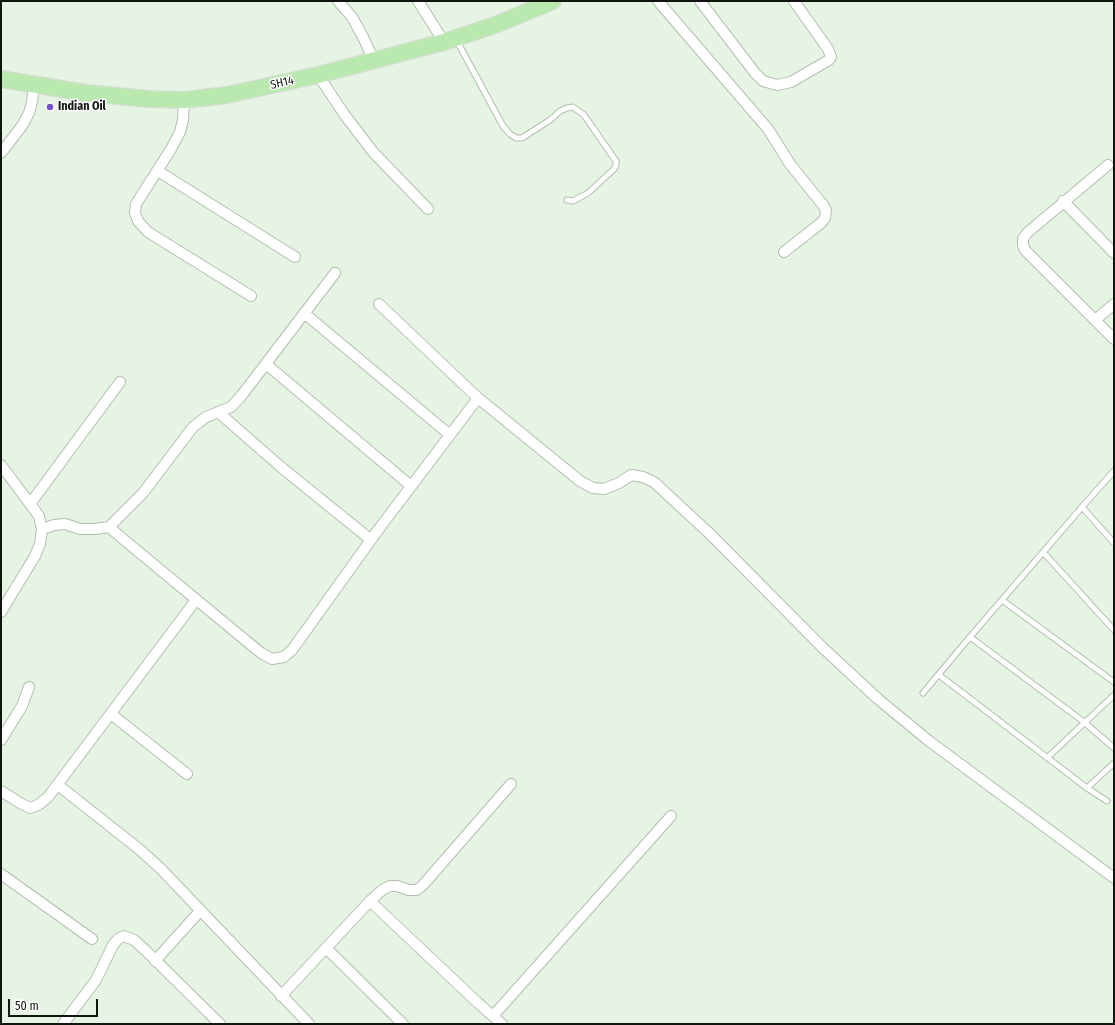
<!DOCTYPE html>
<style>
body{margin:0}
#map{position:relative;width:1115px;height:1025px;overflow:hidden;background:#e6f4e3;font-family:"Fira Sans Condensed",sans-serif}
canvas{display:block}
.frame{position:absolute;inset:0;border:2px solid #10150f;pointer-events:none}
.scale{position:absolute;left:8px;top:999px;width:90px;height:18px;box-sizing:border-box;border:2px solid #10150f;border-top:0;padding-left:5px;font-size:12px;line-height:14px;white-space:nowrap;color:#10150f;-webkit-text-stroke:3px #fff;paint-order:stroke}
</style>
<div id="map">
<canvas width="1115" height="1025"></canvas>
<div class="frame"></div>
<div class="scale">50 m</div>
</div>
<script>
const c = document.querySelector('canvas').getContext('2d');
c.lineJoin = 'round';
function toPath(rows) {
  const path = new Path2D();
  for (const r of rows) {
    path.moveTo(r[0], r[1]);
    for (let i = 2; i < r.length; i += 2) path.lineTo(r[i], r[i + 1]);
  }
  return path;
}
function trace(path, color, width, dash) {
  c.strokeStyle = color;
  c.lineWidth = width;
  c.lineCap = dash ? 'butt' : 'round';
  c.setLineDash(dash || []);
  c.stroke(path);
}
function label(font, color, halo, rows, align = 'center') {
  c.font = font + ' "Fira Sans Condensed",sans-serif';
  c.lineWidth = 3;
  c.setLineDash([]);
  c.textBaseline = 'middle';
  c.strokeStyle = halo;
  c.fillStyle = color;
  for (const [text, x, y, turn = 0] of rows) {
    c.save();
    c.translate(x, y);
    c.rotate((+turn || 0) * Math.PI / 180);
    c.textAlign = isNaN(turn) ? turn : align;
    if (halo) c.strokeText(text, 0, 0);
    c.fillText(text, 0, 0);
    c.restore();
  }
}
const service = toPath([
 [457,41,503,126,510,134,516,138,522,138,550,120,560,111,567,108,573,107,584,115,616,161,616,165,614,169,588,193,573,201,567,200],
 [1082,507,1114,543],
 [1043,552,1114,630],
 [1002,600,1114,682],
 [970,637,1084,722,1114,748],
 [939,675,1087,788,1107,801],
 [923,693,970,637,1082,507,1114,471],
 [1048,757,1114,695],
 [1087,788,1114,763]
]);
const minor = toPath([
 [338,1,352,17,363,37,374,61],
 [418,1,444,42],
 [658,1,768,129,790,164,823,205,826,210,825,218,821,223,784,252],
 [700,1,755,73,763,81,777,85,791,82,829,60,831,57,828,49,794,1],
 [318,75,344,114,373,152,428,209],
 [184,100,183,120,180,132,171,149,136,204,135,213,138,221,148,232,251,296],
 [1,153,22,126,29,113,32,102,34,85],
 [1108,165,1027,233,1023,239,1023,245,1025,250,1114,339],
 [158,171,295,257],
 [1063,201,1114,253],
 [379,304,478,398,580,481,593,488,604,489,619,483,631,475,643,477,654,482,710,534,823,648,878,699,929,741,1114,878],
 [304,313,450,435],
 [1095,320,1114,304],
 [266,364,411,486],
 [218,412,281,467,371,540],
 [1,465,39,516,42,529,40,544,35,556,1,612],
 [30,504,120,382],
 [109,527,129,544,261,653,272,659,284,657,292,650,378,530,478,398],
 [42,529,54,525,65,524,80,529,94,529,109,527,143,493,193,427,206,417,231,407,242,395,335,273],
 [111,714,187,774],
 [1,740,22,706,29,687],
 [58,785,139,849,161,869,309,1024],
 [1,791,20,803,30,808,38,805,48,797,196,600],
 [1,874,92,939],
 [370,901,478,1003,502,1024],
 [326,948,403,1024],
 [155,961,200,911],
 [281,996,370,901,382,890,390,886,397,886,409,890,417,890,423,885,511,784],
 [493,1016,671,816],
 [63,1024,96,980,113,945,118,939,124,936,134,940,145,950,220,1024]
]);
const primary = toPath([
 [1,79,86,93,149,99,184,100,227,95,318,75,444,42,495,25,553,1]
]);
trace(service, '#b2bfaf', 7);
trace(minor, '#b2bfaf', 12);
trace(primary, '#d9dad9', 18);
trace(service, '#fff', 5);
trace(minor, '#fff', 10);
trace(primary, '#bae9b0', 16);
for (const [x, y, r, color] of [
 [50,107,4,"#7654ce"]
]) {
  const dot = new Path2D();
  dot.arc(x, y, r, 0, 2 * Math.PI);
  c.fillStyle = color;
  c.fill(dot);
  trace(dot, '#fff', 1.5);
}
label('12px', '#10150f', '#fff', [
 ["SH14",282,83,-13]
]);
label('bold 12px', '#10150f', '#fff', [
 ["Indian Oil",58,107]
], 'left');
</script>
